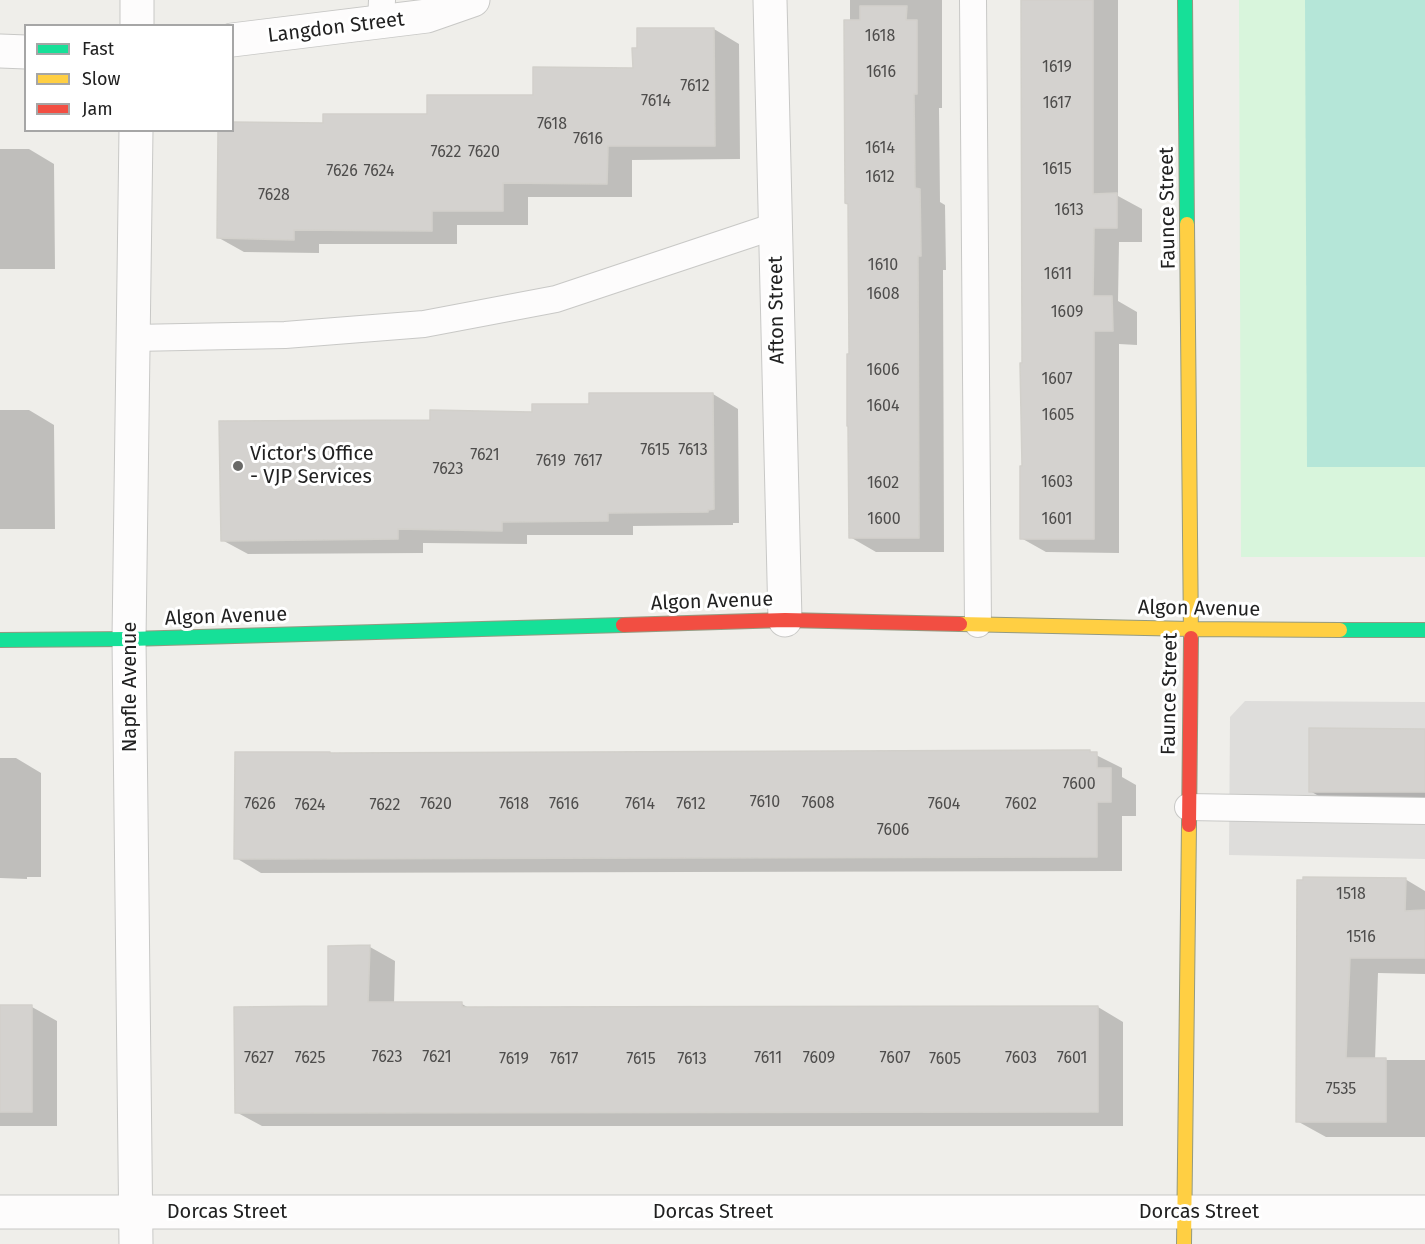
<!DOCTYPE html>
<style>
body{margin:0}
#map{position:relative;width:1425px;height:1244px;overflow:hidden;background:#efeeea;font-family:"Fira Sans",sans-serif}
canvas{display:block}
.legend{position:absolute;left:24px;top:24px;width:210px;height:108px;box-sizing:border-box;background:#fff;border:2px solid #a6a6a6;margin:0;padding:8px 10px;list-style:none;font-size:18px;color:#212121}
.legend li{display:flex;align-items:center;gap:12px;height:30px}
.legend b{width:30px;border:2px solid #a6a6a6}
</style>
<div id="map">
<canvas width="1425" height="1244"></canvas>
<ul class="legend">
<li><b style="height:8px;background:#16e098"></b>Fast</li>
<li><b style="height:8px;background:#ffcf43"></b>Slow</li>
<li><b style="height:8px;background:#f24e42"></b>Jam</li>
</ul>
</div>
<script>
const c = document.querySelector('canvas').getContext('2d');
c.lineJoin = 'round';
function fill(path, color) {
  c.fillStyle = color;
  c.fill(path, 'evenodd');
}
function toPath(rows) {
  const path = new Path2D();
  for (const r of rows) {
    path.moveTo(r[0], r[1]);
    for (let i = 2; i < r.length; i += 2) path.lineTo(r[i], r[i + 1]);
  }
  return path;
}
function trace(path, color, width, dash) {
  c.strokeStyle = color;
  c.lineWidth = width;
  c.lineCap = dash ? 'butt' : 'round';
  c.setLineDash(dash || []);
  c.stroke(path);
}
function label(font, color, halo, rows, align = 'center') {
  c.font = font + ' "Fira Sans",sans-serif';
  c.lineWidth = 6;
  c.setLineDash([]);
  c.textBaseline = 'middle';
  c.strokeStyle = halo;
  c.fillStyle = color;
  for (const [text, x, y, turn = 0] of rows) {
    c.save();
    c.translate(x, y);
    c.rotate((+turn || 0) * Math.PI / 180);
    c.textAlign = isNaN(turn) ? turn : align;
    if (halo) c.strokeText(text, 0, 0);
    c.fillText(text, 0, 0);
    c.restore();
  }
}
fill(toPath([
 [1245,701,1425,702,1425,859,1229,855,1230,717]
]), '#dedddb');
fill(toPath([
 [1239,0,1425,0,1425,557,1241,557]
]), '#d8f5dc');
fill(toPath([
 [1305,0,1425,0,1425,467,1307,467]
]), '#b5e6d8');
fill(toPath([
 [850,0,942,0,942,108,939,108,940,202,945,205,946,270,943,270,944,552,876,552,850,537],
 [1023,0,1118,0,1118,196,1142,209,1142,242,1119,242,1118,301,1137,312,1137,345,1119,344,1119,553,1046,552,1021,538,1024,468],
 [714,29,739,44,740,159,632,160,632,197,528,197,528,225,457,225,457,244,319,244,319,253,244,252,219,238,232,130,429,115,535,97,634,69],
 [0,149,29,149,54,164,55,269,0,269],
 [713,394,738,409,739,523,733,523,733,525,633,526,633,535,527,535,527,544,423,543,423,553,248,554,222,540,431,421,534,413,590,405],
 [0,410,29,410,54,425,55,529,0,529],
 [1425,731,1425,813,1347,812,1310,791],
 [1090,752,1122,768,1122,777,1136,785,1136,816,1122,816,1122,871,261,873,236,858,332,755],
 [0,758,16,758,41,773,41,877,27,877,27,879,0,878],
 [1405,879,1425,891,1425,974,1378,973,1375,1060,1425,1060,1425,1137,1326,1137,1297,1121,1298,881],
 [370,947,395,961,394,1004,462,1004,469,1008,1098,1007,1123,1022,1123,1126,262,1126,236,1112,330,1007],
 [0,1007,32,1007,57,1021,57,1126,0,1126]
]), '#0003');
const building = toPath([
 [1021,0,1093,0,1093,194,1117,193,1117,228,1094,228,1093,296,1112,296,1113,331,1094,331,1094,539,1020,539,1020,466,1022,466,1020,363,1022,363,1021,0],
 [860,6,907,6,906,20,917,20,917,94,914,94,915,188,920,189,921,256,918,256,919,538,849,538,848,426,847,426,847,354,849,354,848,204,845,203,844,20,860,20,860,6],
 [637,28,714,28,715,146,608,146,607,184,503,183,503,211,432,211,432,231,294,230,294,240,217,238,218,130,232,130,232,122,323,123,323,114,427,114,427,95,533,95,533,67,633,68,632,48,637,48,637,28],
 [589,393,713,393,714,509,708,510,708,512,608,513,608,521,502,522,502,531,398,529,398,539,221,541,219,421,430,420,430,410,532,412,532,404,589,404,589,393],
 [1309,728,1425,729,1425,792,1309,792,1309,728],
 [1090,750,1090,752,1097,752,1097,768,1111,768,1111,802,1097,802,1097,857,234,859,235,752,330,752,330,753,1090,750],
 [1303,877,1406,878,1405,911,1425,910,1425,958,1350,958,1346,1058,1386,1058,1386,1122,1296,1122,1297,880,1303,880,1303,877],
 [370,945,368,1002,462,1002,462,1007,1098,1006,1098,1112,235,1113,234,1007,328,1006,328,946,370,945],
 [0,1005,32,1005,32,1112,0,1112,0,1005]
]);
fill(building, '#d4d2cf');
trace(building, '#d2d0cb', 1.5);
const lane = toPath([
 [973,0,978,624],
 [381,22,382,0],
 [133,338,285,335,424,324,556,299,775,226],
 [1188,807,1425,811]
]);
const street = toPath([
 [770,0,785,620],
 [137,26,137,0],
 [232,40,427,16,473,0],
 [0,51,26,52],
 [136,130,129,639,136,1244],
 [0,1212,1425,1212]
]);
const fast = toPath([
 [1185,0,1187,224],
 [1340,630,1425,630],
 [0,640,129,639,623,625]
]);
const slow = toPath([
 [1187,224,1191,638],
 [960,624,1191,629,1340,630],
 [1184,1244,1189,825]
]);
const jam = toPath([
 [623,625,785,620,960,624],
 [1189,825,1191,638]
]);
trace(lane, '#c8c8c6', 28);
trace(street, '#c8c8c6', 35);
trace(fast, '#949a81', 16);
trace(slow, '#949a81', 16);
trace(jam, '#949a81', 16);
trace(lane, '#fdfcfc', 26);
trace(street, '#fdfcfc', 33);
trace(fast, '#16e098', 14);
trace(slow, '#ffcf43', 14);
trace(jam, '#f24e42', 14);
for (const [x, y, r, color] of [
 [238,466,6,"#696967"]
]) {
  const dot = new Path2D();
  dot.arc(x, y, r, 0, 2 * Math.PI);
  c.fillStyle = color;
  c.fill(dot);
  trace(dot, '#fff', 2);
}
label('16px', '#4e4d4c', null, [
 ["1618",880,37],
 ["1619",1057,68],
 ["1616",881,73],
 ["7612",695,87],
 ["7614",656,102],
 ["1617",1057,104],
 ["7618",552,125],
 ["7616",588,140],
 ["1614",880,149],
 ["7622",446,153],
 ["7620",484,153],
 ["1615",1057,170],
 ["7626",342,172],
 ["7624",379,172],
 ["1612",880,178],
 ["7628",274,196],
 ["1613",1069,211],
 ["1610",883,266],
 ["1611",1058,275],
 ["1608",883,295],
 ["1609",1067,313],
 ["1606",883,371],
 ["1607",1057,380],
 ["1604",883,407],
 ["1605",1058,416],
 ["7615",655,451],
 ["7613",693,451],
 ["7621",485,456],
 ["7619",551,462],
 ["7617",588,462],
 ["7623",448,470],
 ["1603",1057,483],
 ["1602",883,484],
 ["1600",884,520],
 ["1601",1057,520],
 ["7600",1079,785],
 ["7610",765,803],
 ["7608",818,804],
 ["7626",260,805],
 ["7620",436,805],
 ["7618",514,805],
 ["7616",564,805],
 ["7614",640,805],
 ["7612",691,805],
 ["7604",944,805],
 ["7602",1021,805],
 ["7624",310,806],
 ["7622",385,806],
 ["7606",893,831],
 ["1518",1351,895],
 ["1516",1361,938],
 ["7623",387,1058],
 ["7621",437,1058],
 ["7627",259,1059],
 ["7625",310,1059],
 ["7611",768,1059],
 ["7609",819,1059],
 ["7607",895,1059],
 ["7603",1021,1059],
 ["7601",1072,1059],
 ["7619",514,1060],
 ["7617",564,1060],
 ["7615",641,1060],
 ["7613",692,1060],
 ["7605",945,1060],
 ["7535",1341,1090]
]);
label('20px', '#212121', '#fff', [
 ["Langdon Street",336,28,-7],
 ["Faunce Street",1168,208,-91],
 ["Afton Street",777,310,-91],
 ["Algon Avenue",712,602,-2],
 ["Algon Avenue",1199,609,1],
 ["Algon Avenue",226,617,-2],
 ["Napfle Avenue",130,687,-90],
 ["Faunce Street",1170,694,-89],
 ["Dorcas Street",227,1212],
 ["Dorcas Street",713,1212],
 ["Dorcas Street",1199,1212]
]);
label('20px', '#212121', '#fff', [
 ["Victor's Office",250,454],
 ["- VJP Services",250,477]
], 'left');
</script>
